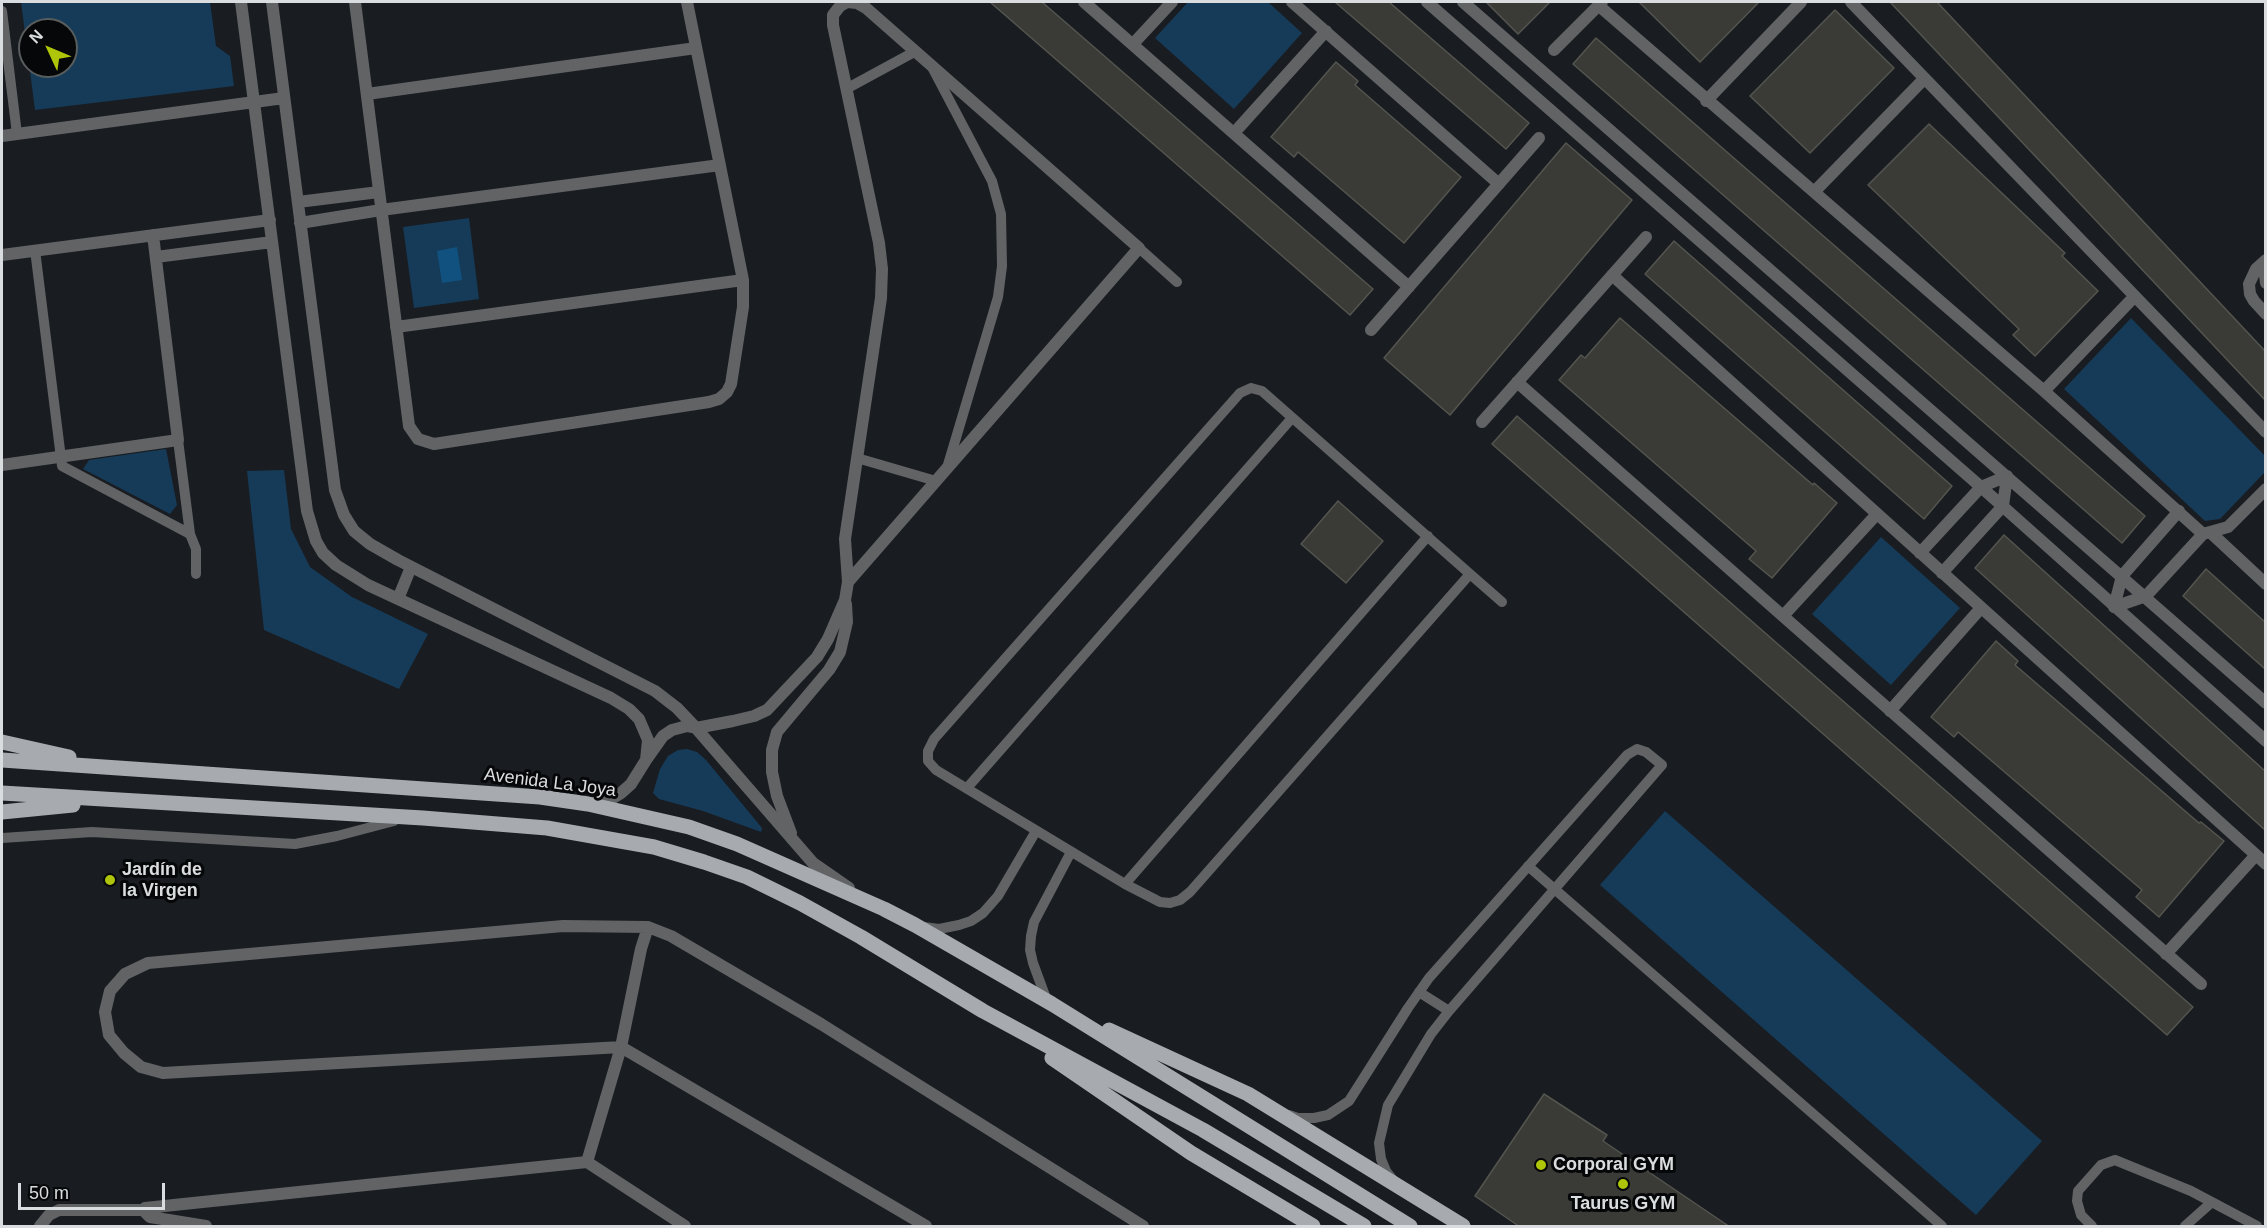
<!DOCTYPE html>
<meta charset="utf-8">
<style>
body{margin:0}
#map{position:relative;width:2267px;height:1228px;overflow:hidden;background:#191c20;font-family:Arial,sans-serif}
canvas{display:block}
.frame{position:absolute;inset:0;border:3px solid #dadddf;pointer-events:none}
.north{position:absolute;left:18px;top:18px;width:60px;height:60px;box-sizing:border-box;background:#050708;border:2px solid #5a5d5e;border-radius:50%;rotate:314deg;font-size:16px;font-weight:700;line-height:24px;text-align:center;color:#dadddf}
.north::after{content:'';display:block;margin:auto;width:21px;height:27px;background:#aec50a;clip-path:polygon(50% 0,100% 100%,50% 72%,0 100%)}
.scale{position:absolute;left:18px;top:1183px;width:147px;height:27px;box-sizing:border-box;border:3px solid #dadddf;border-top:0;padding-left:8px;font-size:18px;line-height:21px;white-space:nowrap;color:#dadddf;-webkit-text-stroke:4px #050708;paint-order:stroke}
</style>
<div id="map">
<canvas width="2267" height="1228"></canvas>
<div class="frame"></div>
<div class="north">N</div>
<div class="scale">50 m</div>
</div>
<script>
const c = document.querySelector('canvas').getContext('2d');
c.lineJoin = 'round';
function fill(path, color) {
  c.fillStyle = color;
  c.fill(path, 'evenodd');
}
function toPath(rows) {
  const path = new Path2D();
  for (const r of rows) {
    path.moveTo(r[0], r[1]);
    for (let i = 2; i < r.length; i += 2) path.lineTo(r[i], r[i + 1]);
  }
  return path;
}
function trace(path, color, width, dash) {
  c.strokeStyle = color;
  c.lineWidth = width;
  c.lineCap = dash ? 'butt' : 'round';
  c.setLineDash(dash || []);
  c.stroke(path);
}
function label(font, color, halo, rows, align = 'center') {
  c.font = font + ' Arial,sans-serif';
  c.lineWidth = 6;
  c.setLineDash([]);
  c.textBaseline = 'middle';
  c.strokeStyle = halo;
  c.fillStyle = color;
  for (const [text, x, y, turn = 0] of rows) {
    c.save();
    c.translate(x, y);
    c.rotate((+turn || 0) * Math.PI / 180);
    c.textAlign = isNaN(turn) ? turn : align;
    if (halo) c.strokeText(text, 0, 0);
    c.fillText(text, 0, 0);
    c.restore();
  }
}
fill(toPath([
 [21,2,210,2,216,46,230,56,234,86,35,110],
 [30,30,66,30,66,66,30,66],
 [1188,2,1268,2,1302,33,1234,109,1155,38],
 [469,218,479,299,414,308,403,227],
 [2131,318,2265,456,2265,472,2220,519,2205,521,2064,389],
 [166,449,177,505,170,514,83,469,89,460],
 [284,470,291,529,310,567,352,597,428,634,399,689,264,630,247,471],
 [1881,537,1960,608,1891,685,1812,614],
 [687,749,697,752,706,760,762,828,761,832,703,811,659,799,653,793,660,769,668,756,678,750],
 [1665,811,2042,1141,1976,1215,1600,885]
]), '#163b58');
fill(toPath([
 [457,247,462,280,442,283,437,251]
]), '#11517f');
const building = toPath([
 [990,2,1042,2,1373,289,1350,315,990,2],
 [1335,2,1389,2,1529,123,1506,149,1335,2],
 [1486,2,1550,2,1518,34,1486,2],
 [1639,2,1759,2,1700,62,1639,2],
 [1890,2,1937,2,2265,351,2265,400,1890,2],
 [1835,10,1894,68,1810,153,1750,96,1835,10],
 [1596,38,2145,516,2122,543,1573,64,1596,38],
 [1336,62,1358,81,1355,85,1461,177,1404,243,1298,152,1294,157,1271,137,1336,62],
 [1929,124,2065,253,2062,256,2098,291,2035,356,2013,335,2019,329,1868,185,1929,124],
 [1566,143,1632,200,1450,415,1384,358,1566,143],
 [1674,241,1952,486,1924,519,1645,274,1674,241],
 [1620,318,1813,485,1814,483,1837,503,1772,578,1749,559,1756,551,1559,380,1581,355,1585,358,1620,318],
 [1517,416,2193,1007,2167,1035,1492,444,1517,416],
 [1338,501,1383,541,1346,583,1301,544,1338,501],
 [2004,535,2265,771,2265,830,1975,568,2004,535],
 [2206,569,2265,622,2265,669,2183,596,2206,569],
 [1996,641,2018,661,2015,665,2199,823,2201,822,2224,841,2159,917,2136,897,2142,890,1958,732,1954,737,1931,717,1996,641],
 [1544,1094,1607,1135,1603,1141,1730,1227,1520,1227,1475,1196,1544,1094]
]);
fill(building, '#3a3b36');
trace(building, '#54554f', 1.5);
trace(toPath([
 [2,11,17,134],
 [933,69,992,181,1001,214,1002,266,998,297,947,468],
 [846,89,916,51],
 [1139,248,1177,282],
 [35,250,62,466,190,534],
 [1251,388,1262,391,1470,574,1190,892,1180,900,1170,903,1160,902,1125,884,936,770,928,761,928,751,934,739,1240,393,1251,388],
 [178,440,190,534,196,549,196,574],
 [857,458,936,481],
 [1470,574,1502,602],
 [967,788,1292,418],
 [2,838,92,832,295,844,337,836,394,821],
 [1528,866,1942,1226],
 [1125,884,1428,536],
 [924,927,939,929,959,925,971,921,983,913,998,896,1036,831],
 [1419,992,1449,1011],
 [1047,1001,1033,963,1030,950,1031,936,1034,922,1071,852],
 [1289,1115,1298,1118,1314,1118,1328,1115,1349,1101,1408,1008,1429,978,1627,755,1637,749,1646,752,1662,765,1449,1011,1431,1034,1388,1105,1379,1143,1381,1159,1386,1171,1394,1181],
 [2092,1226,2081,1215,2077,1201,2078,1191,2101,1165,2115,1160,2191,1191,2257,1226],
 [2185,1226,2212,1202]
]), '#616365', 10);
trace(toPath([
 [241,2,307,511,316,541,323,553,336,565,368,585,611,698,629,709,639,719,648,740,646,760,631,784,621,793,611,799,590,804],
 [272,2,335,490,344,515,354,531,370,544,398,560,655,691,677,708,696,728,813,863,849,888],
 [355,2,409,426,418,439,434,444,709,402,719,399,727,392,731,384,743,307,743,280,687,2],
 [1084,2,1409,287],
 [1292,2,1499,184],
 [1427,2,1981,487,2266,741],
 [1463,2,2266,703],
 [1851,2,2266,432],
 [1598,5,2044,391,2203,534,2210,532,2266,584],
 [1133,44,1172,2],
 [1554,50,1602,2],
 [367,94,696,48],
 [1706,101,1801,2],
 [1234,133,1326,31],
 [2,136,284,98],
 [1814,192,1924,79],
 [298,202,379,192],
 [300,223,381,210,720,165],
 [2,255,270,220],
 [156,257,272,242],
 [2266,260,2256,269,2249,284,2250,294,2254,301,2266,314],
 [2266,263,2264,268,2266,283],
 [1612,275,2266,864],
 [396,327,743,280],
 [1371,330,1539,138],
 [1517,382,2201,984],
 [2044,391,2134,297],
 [1482,422,1646,237],
 [2,465,178,440,153,235],
 [2210,532,2228,527,2266,489],
 [1920,553,1981,487,2007,476],
 [1942,573,2003,506,2007,476],
 [398,599,411,567],
 [2114,607,2122,576,2179,511],
 [2114,607,2146,596,2203,534],
 [1783,616,1877,514],
 [1890,711,1981,608],
 [646,760,663,736,672,730,687,726,696,728,733,721,754,716,767,710,817,657,828,639,845,600,848,582,845,539,881,298,882,269,879,243,833,25,833,15,840,6,847,2,857,3,866,8,1139,248,848,582],
 [791,833,777,796,772,772,772,750,777,732,829,670,840,652,847,622,846,604],
 [648,927,563,926,148,963,125,974,110,991,105,1012,109,1035,124,1053,141,1067,163,1073,621,1047,641,949,648,927,671,936,821,1024,1143,1226],
 [2166,954,2256,855],
 [40,1226,49,1215,59,1210,145,1210],
 [206,1226,150,1217,145,1212,145,1208,587,1162],
 [685,1226,587,1162,621,1047,926,1226]
]), '#616365', 12);
trace(toPath([
 [2,742,69,757],
 [2,760,540,797,588,804,689,827,737,844,884,909,915,925,1052,1004,1410,1226],
 [2,793,423,818,547,828,654,847,704,862,747,877,800,903,861,937,983,1011,1203,1130,1364,1226],
 [2,812,73,805],
 [1109,1030,1248,1094,1463,1226],
 [1052,1058,1191,1153,1313,1226]
]), '#a7abaf', 15);
for (const [x, y, r, color] of [
 [110,880,6,"#aec50a"],
 [1541,1165,6,"#aec50a"],
 [1623,1184,6,"#aec50a"]
]) {
  const dot = new Path2D();
  dot.arc(x, y, r, 0, 2 * Math.PI);
  c.fillStyle = color;
  c.fill(dot);
  trace(dot, '#050708', 2);
}
label('18px', '#dadddf', '#050708', [
 ["Avenida La Joya",550,783,7]
]);
label('bold 18px', '#dadddf', '#050708', [
 ["Jardín de",122,870],
 ["la Virgen",122,891],
 ["Corporal GYM",1553,1165],
 ["Taurus GYM",1623,1204,"center"]
], 'left');
</script>
